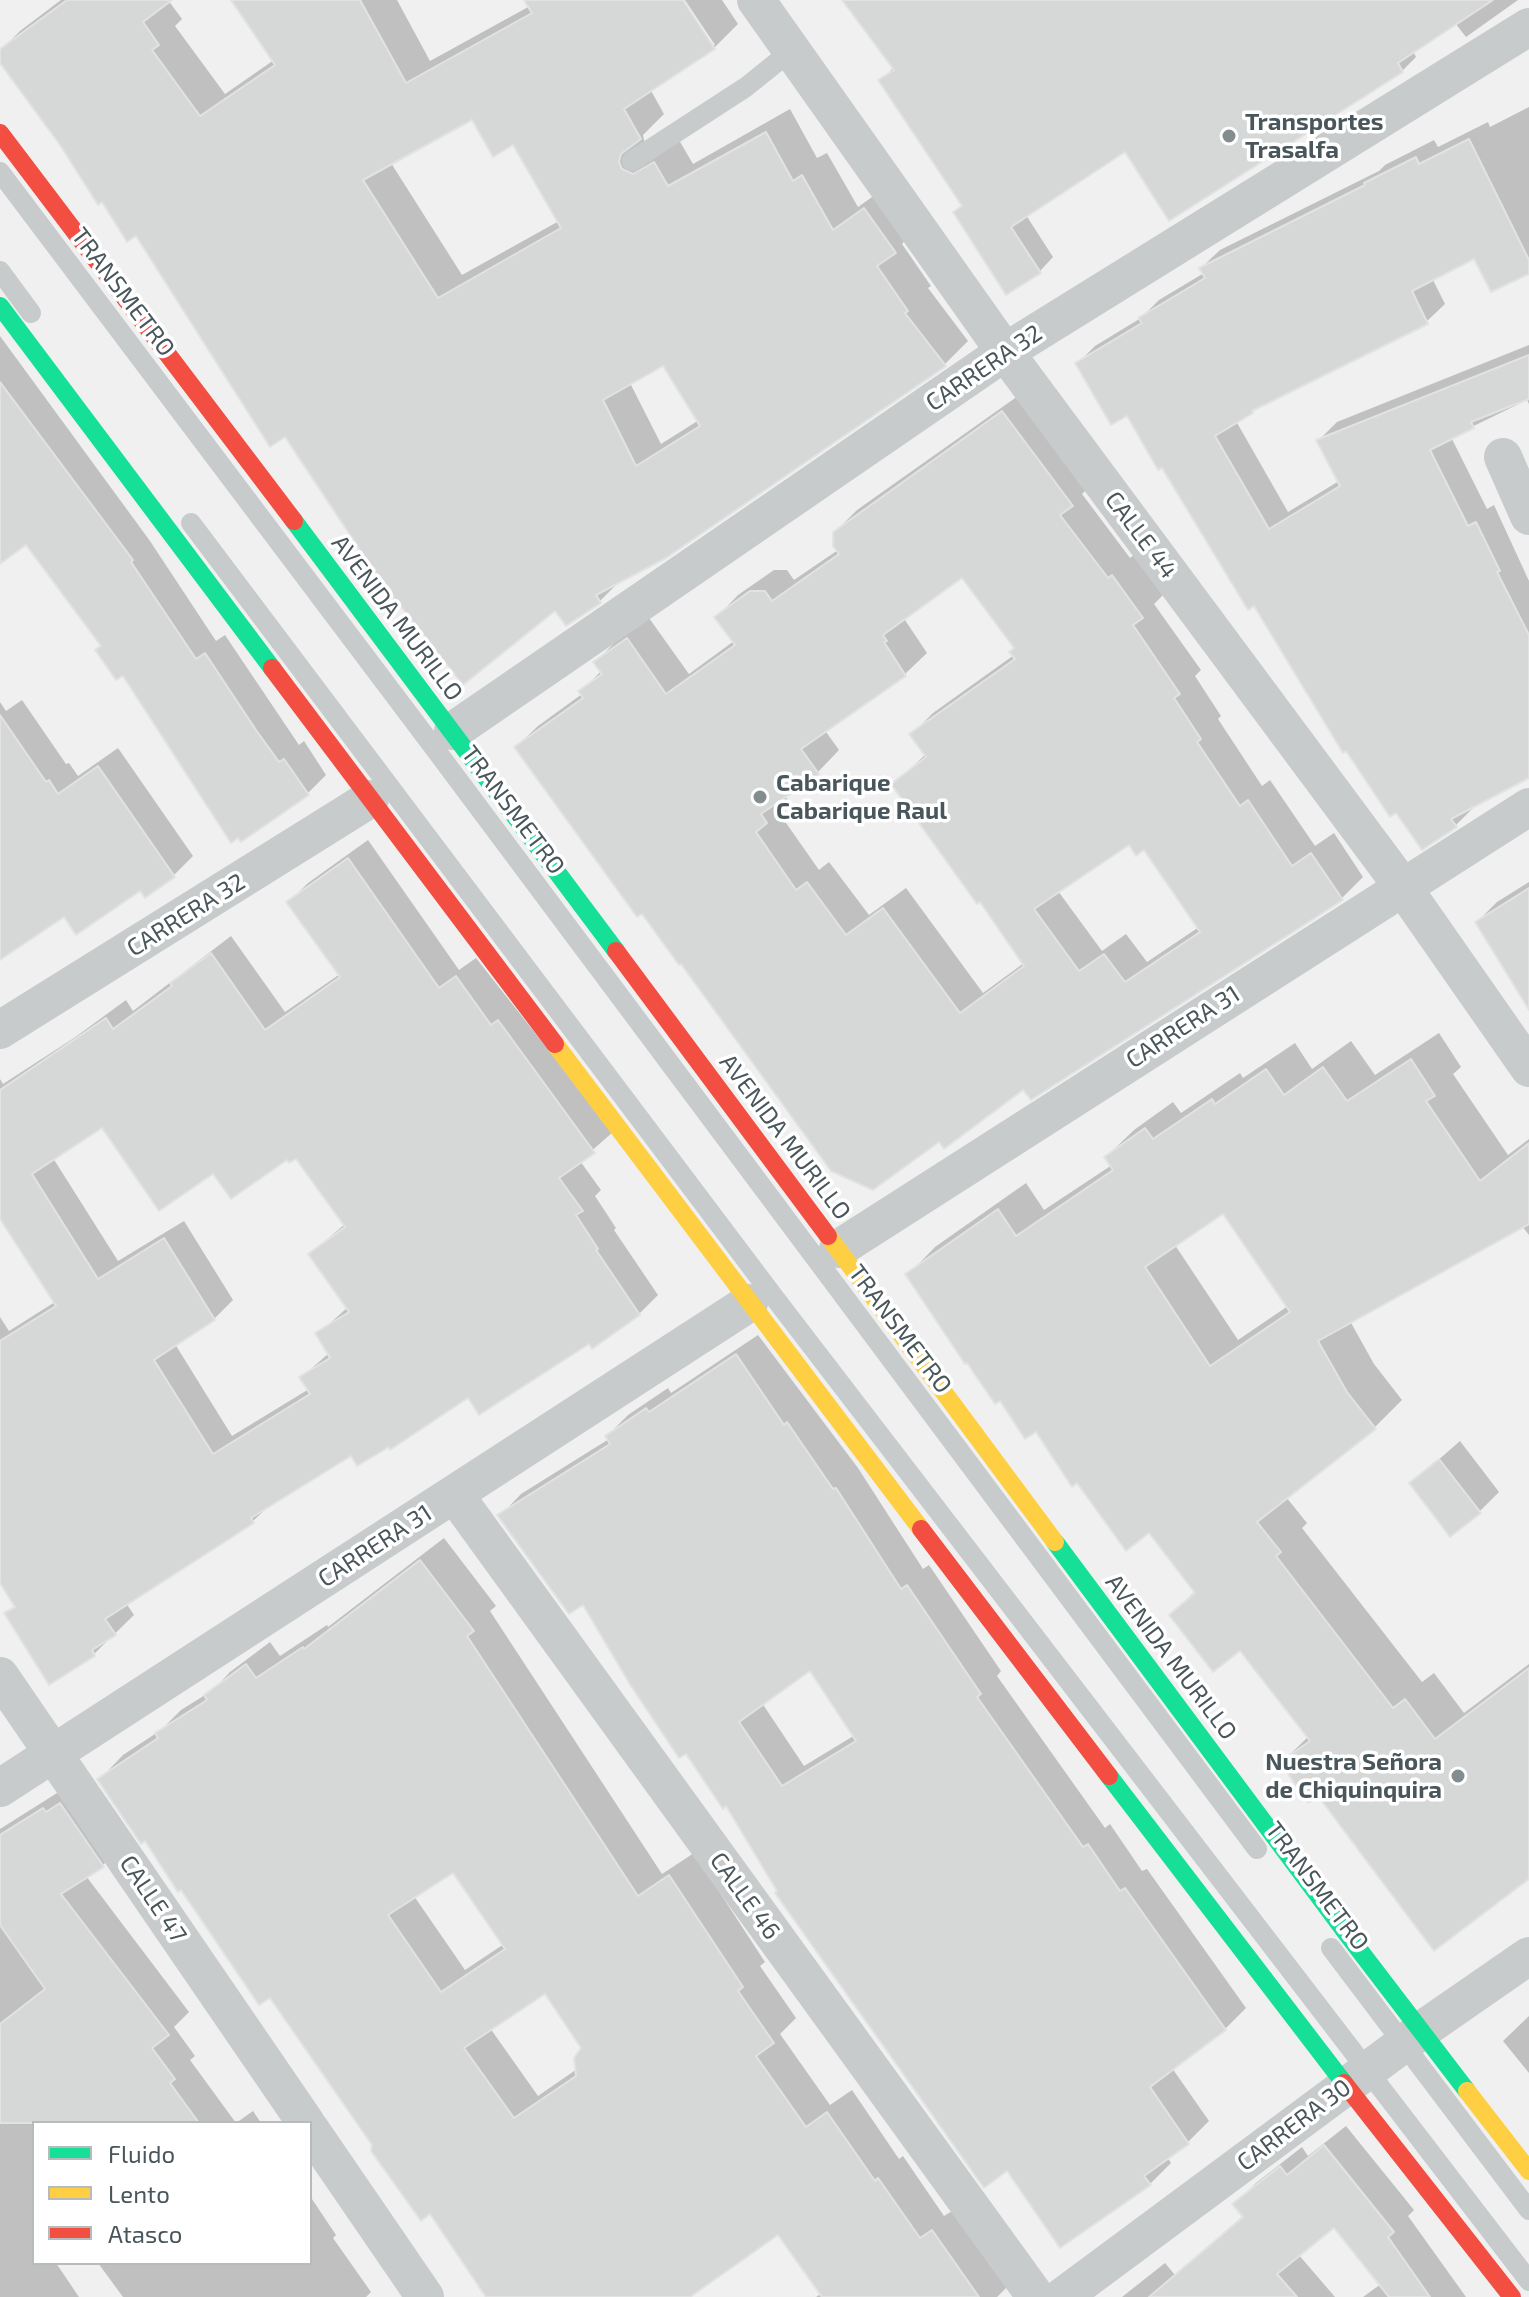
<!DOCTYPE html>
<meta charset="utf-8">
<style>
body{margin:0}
#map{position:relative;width:1529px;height:2297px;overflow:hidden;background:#f0f0f0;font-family:"Exo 2",sans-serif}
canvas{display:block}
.legend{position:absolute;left:32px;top:2121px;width:280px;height:144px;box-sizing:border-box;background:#fff;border:2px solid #b6bbbd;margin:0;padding:10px 14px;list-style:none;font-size:24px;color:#49565b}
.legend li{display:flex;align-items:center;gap:16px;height:40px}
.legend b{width:40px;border:2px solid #b6bbbd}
</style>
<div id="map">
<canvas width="1529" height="2297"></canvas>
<ul class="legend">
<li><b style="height:10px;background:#16e098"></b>Fluido</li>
<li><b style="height:10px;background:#ffcf43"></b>Lento</li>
<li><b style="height:10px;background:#f24e42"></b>Atasco</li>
</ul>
</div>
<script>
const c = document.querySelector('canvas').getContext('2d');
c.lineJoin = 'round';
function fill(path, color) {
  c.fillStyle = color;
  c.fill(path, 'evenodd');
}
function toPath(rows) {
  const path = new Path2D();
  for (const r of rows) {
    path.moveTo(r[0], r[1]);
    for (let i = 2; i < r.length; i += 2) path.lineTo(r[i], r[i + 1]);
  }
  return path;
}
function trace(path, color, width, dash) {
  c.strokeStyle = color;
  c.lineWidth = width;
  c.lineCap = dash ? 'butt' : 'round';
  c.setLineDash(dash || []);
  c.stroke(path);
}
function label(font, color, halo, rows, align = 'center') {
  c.font = font + ' "Exo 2",sans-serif';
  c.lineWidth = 7;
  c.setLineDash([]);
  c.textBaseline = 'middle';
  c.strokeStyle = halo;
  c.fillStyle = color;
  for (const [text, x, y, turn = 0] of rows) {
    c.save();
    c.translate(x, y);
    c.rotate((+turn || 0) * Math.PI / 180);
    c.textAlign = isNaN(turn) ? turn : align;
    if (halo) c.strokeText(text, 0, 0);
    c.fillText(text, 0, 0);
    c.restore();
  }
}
fill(toPath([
 [61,0,168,0,182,19,175,26,225,94,274,60,233,0,397,0,430,61,530,6,526,0,681,0,710,45,715,45,685,0,722,0,738,24,714,48,650,89,664,114,643,135,645,145,679,140,693,164,790,109,817,158,827,153,858,207,889,185,918,227,902,244,931,286,928,288,968,341,945,364,622,579,600,601,567,624,555,608,364,553,286,434,136,233,62,144,0,60,0,51,20,31],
 [473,118,514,142,559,221,462,275,391,163],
 [664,364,699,420,661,444,630,383],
 [844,0,1518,0,1466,37,1455,23,1413,51,1416,57,1402,71,1126,150,1026,215,1053,257,1040,271,964,205,881,81,894,67],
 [1529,107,1529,271,1475,256,1432,278,1445,304,1426,322,1258,406,1236,421,1288,512,1339,481,1319,440,1337,422,1529,345,1529,404,1527,400,1451,437,1487,509,1494,505,1529,581,1529,775,1472,805,1474,807,1455,826,1255,603,1128,413,1077,364,1095,346,1141,318,1159,300,1204,273,1201,268,1220,250,1379,171,1385,165,1434,140,1438,147,1488,122,1490,127],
 [0,336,150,541,216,641,225,635,299,745,304,741,326,775,307,794,103,645,27,542,0,562],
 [1025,391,1093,483,1082,494,1130,558,1134,555,1164,594,1154,604,1201,670,1195,676,1221,716,1218,719,1262,786,1270,780,1315,846,1334,833,1363,877,1341,899,939,1139,681,961,516,747,538,726,582,694,581,692,602,670,596,662,617,640,649,618,689,674,734,641,717,617,738,595,774,570,787,570,794,580,838,550,835,532,857,510],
 [963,576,1016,647,1014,655,933,713,911,735,926,754,894,784,980,899,1024,963,983,993,906,888,869,915,829,862,819,870,777,810,788,800,784,795,818,772,839,750,824,729,905,674,927,653,905,620],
 [1129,843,1145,847,1199,927,1147,962,1126,934,1102,951,1058,891],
 [22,700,66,764,69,763,78,776,118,748,193,856,174,875,145,895,140,888,64,914,0,952,0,702,6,711],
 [368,840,459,970,476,958,613,1132,580,1161,601,1190,595,1196,616,1228,614,1230,658,1295,639,1314,589,1341,469,1395,389,1444,351,1453,272,1503,253,1521,126,1603,134,1615,94,1654,50,1682,7,1614,16,1605,0,1579,0,1317,9,1331,55,1302,0,1215,0,1079,3,1084,74,1038,126,1000,133,1011,231,936,285,1012,340,974,289,902,308,883],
 [103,1126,213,1171,296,1156,345,1224,310,1254,348,1307,318,1334,329,1353,302,1377,309,1389,232,1436,175,1344,214,1319,233,1300,184,1221,118,1261,53,1158],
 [1529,882,1529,971,1477,922,1497,902],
 [1439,1033,1461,1067,1453,1074,1508,1155,1529,1139,1529,1235,1522,1226,1350,1321,1374,1364,1402,1400,1374,1428,1286,1497,1307,1523,1302,1528,1422,1682,1434,1673,1464,1713,1529,1664,1529,1876,1318,1794,1282,1762,1309,1736,1240,1648,1171,1615,1195,1591,1149,1530,1001,1398,908,1275,935,1247,1026,1183,1044,1210,1112,1165,1106,1157,1134,1130,1173,1102,1181,1113,1240,1073,1243,1078,1295,1043,1312,1069,1351,1041,1375,1075],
 [1224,1212,1288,1306,1238,1340,1175,1245],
 [758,1335,858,1468,923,1569,929,1565,1001,1671,997,1676,1105,1828,1110,1824,1142,1871,1147,1869,1246,2008,1225,2029,1172,2068,1209,2121,1188,2142,1167,2157,1171,2163,1150,2184,779,1891,727,1804,583,1603,500,1516,521,1494,609,1439,607,1436,628,1415,668,1388,671,1393],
 [810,1669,855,1735,804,1766,762,1703],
 [1460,1441,1499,1492,1479,1512,1412,1483],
 [444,1538,496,1606,490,1611,662,1874,694,1853,765,1962,760,1966,796,2018,780,2034,830,2105,852,2090,899,2159,903,2156,944,2216,957,2208,1010,2284,997,2297,816,2297,822,2293,779,2232,687,2297,486,2297,478,2287,480,2284,431,2211,374,2144,271,1995,100,1779,123,1755,161,1730,181,1710,213,1690,230,1672,270,1642,280,1656,327,1625,328,1627],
 [453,1870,504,1944,465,1970,414,1896],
 [546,1991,584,2048,577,2069,538,2096,490,2028],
 [65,1788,124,1844,103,1865,86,1876,189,2012,174,2027,195,2056,190,2060,236,2123,253,2111,261,2123,34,2123,34,2263,56,2263,79,2297,0,2297,0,1829],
 [1529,2016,1529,2073,1503,2041],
 [1346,2126,1414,2210,1408,2216,1466,2297,1363,2297,1381,2284,1335,2226,1298,2254,1335,2297,1122,2297,1165,2263,1175,2275,1244,2215,1235,2204,1256,2183,1302,2147,1308,2156],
 [310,2196,336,2235,333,2238,371,2292,366,2297,123,2297,98,2263,310,2263]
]), '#0003');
const building = toPath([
 [67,0,172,0,143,22,159,45,152,50,200,116,275,65,231,0,360,0,406,83,532,13,524,0,683,0,715,49,624,109,641,139,621,154,619,162,622,169,633,174,654,162,668,186,766,132,793,181,802,175,833,230,864,208,896,253,877,266,908,311,905,313,946,366,666,558,596,595,601,603,566,626,555,611,463,685,360,555,362,553,285,437,270,447,136,236,127,242,102,202,98,205,60,145,0,63,0,49,67,0],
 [472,120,493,157,513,145,561,228,438,298,363,180,472,120],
 [663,366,700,426,636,466,603,400,663,366],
 [842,0,1493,0,1398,63,1403,72,1169,221,1125,152,1011,227,1041,273,1006,295,953,212,962,206,878,80,894,70,842,0],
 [1469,139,1529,260,1529,274,1491,292,1474,259,1412,291,1428,324,1252,411,1253,413,1215,436,1269,529,1340,486,1316,440,1529,355,1529,399,1471,422,1474,428,1430,450,1468,526,1476,522,1500,571,1497,572,1529,635,1529,778,1451,819,1457,827,1422,850,1396,813,1390,817,1346,751,1343,753,1254,606,1248,610,1162,468,1158,470,1127,416,1111,425,1075,363,1142,323,1138,318,1205,278,1199,268,1365,185,1364,183,1416,157,1419,164,1469,139],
 [0,382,133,560,131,562,196,659,205,653,256,730,279,762,284,759,309,795,241,842,238,838,231,843,123,676,116,680,95,650,101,646,26,545,0,564,0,382],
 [1002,411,1073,506,1060,515,1108,578,1112,575,1143,618,1133,625,1180,694,1174,698,1201,739,1197,742,1240,806,1248,800,1292,866,1311,853,1343,900,1031,1100,1023,1090,944,1149,939,1142,873,1190,831,1171,681,964,679,965,642,914,637,917,514,747,583,698,578,691,602,674,593,662,627,638,666,694,735,645,714,617,750,591,765,591,772,601,839,554,833,546,833,532,1002,411],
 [962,578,1014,648,1009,652,1015,659,909,734,926,757,891,784,977,904,980,902,1024,966,960,1013,883,908,846,935,807,882,796,890,756,832,767,823,761,814,819,774,801,749,906,676,884,642,887,641,883,635,962,578],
 [1129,845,1136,856,1144,850,1200,932,1125,982,1104,954,1079,971,1034,909,1129,845],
 [0,715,46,782,49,780,58,794,98,766,175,877,145,898,140,891,76,935,64,917,0,960,0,715],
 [348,858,439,988,456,976,491,1025,498,1020,595,1153,559,1178,583,1211,576,1215,598,1249,596,1250,640,1315,592,1349,589,1344,479,1415,468,1398,390,1450,389,1447,357,1466,351,1456,251,1518,254,1523,105,1619,116,1635,92,1650,95,1656,49,1685,4,1613,15,1607,0,1583,0,1341,56,1306,0,1219,0,1090,106,1018,113,1029,172,986,170,983,211,953,265,1030,340,977,286,902,348,858],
 [102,1128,159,1211,213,1174,231,1199,287,1160,289,1163,296,1159,345,1227,308,1254,349,1312,315,1333,330,1358,299,1377,310,1394,213,1454,154,1360,215,1320,164,1238,98,1279,32,1174,102,1128],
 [1529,888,1529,1010,1475,922,1529,888],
 [1411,1059,1435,1096,1426,1101,1480,1181,1529,1143,1529,1224,1318,1341,1347,1392,1376,1429,1257,1522,1281,1552,1276,1556,1393,1708,1405,1699,1435,1739,1529,1668,1529,1879,1434,1951,1318,1796,1308,1803,1280,1762,1310,1741,1240,1651,1213,1672,1169,1615,1195,1593,1149,1533,1126,1551,1077,1483,1072,1487,1036,1432,1025,1439,1000,1401,995,1404,967,1363,965,1364,905,1274,998,1209,1016,1236,1113,1170,1104,1157,1145,1128,1153,1139,1212,1099,1215,1104,1266,1069,1284,1095,1323,1067,1347,1101,1411,1059],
 [1223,1214,1290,1312,1210,1366,1145,1267,1223,1214],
 [736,1354,784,1425,787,1422,833,1489,836,1488,901,1589,907,1585,981,1694,977,1697,1083,1847,1088,1844,1120,1891,1125,1888,1226,2030,1150,2087,1189,2144,1144,2176,1151,2185,1060,2248,1007,2171,984,2188,775,1893,777,1891,726,1806,723,1809,686,1754,679,1758,631,1686,583,1605,569,1614,497,1515,610,1444,605,1436,646,1408,649,1412,736,1354],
 [810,1671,856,1741,782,1786,739,1722,810,1671],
 [1439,1459,1481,1513,1450,1537,1409,1483,1439,1459],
 [420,1560,474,1631,467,1636,638,1896,669,1875,743,1987,738,1991,774,2043,756,2056,806,2127,827,2112,875,2181,878,2178,920,2238,932,2230,979,2297,822,2297,778,2235,690,2297,486,2297,430,2214,421,2221,371,2151,372,2145,270,1998,259,2005,181,1890,178,1892,145,1841,141,1844,97,1779,158,1738,155,1733,207,1700,204,1695,246,1664,256,1678,303,1647,304,1649,420,1560],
 [453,1873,505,1949,441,1992,388,1915,453,1873],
 [545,1994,581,2048,574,2058,576,2076,514,2118,464,2048,545,1994],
 [60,1803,104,1867,61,1894,169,2035,152,2048,175,2079,170,2083,199,2123,0,2123,0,2024,45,1989,0,1925,0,1835,43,1808,46,1812,60,1803],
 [1324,2145,1394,2232,1388,2237,1430,2297,1389,2297,1334,2228,1277,2274,1297,2297,1149,2297,1243,2217,1232,2204,1280,2166,1287,2175,1324,2145]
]);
fill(building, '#d6d8d8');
trace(building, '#e2e2e3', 2);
trace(toPath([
 [632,161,746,87,792,50],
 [0,172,435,749,1257,1849],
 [0,271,31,313],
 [191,523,774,1297,1529,2281],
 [1331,1948,1529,2210]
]), '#c8cbcc', 20);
trace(toPath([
 [756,0,1005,352,1402,886,1529,1068],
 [1503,457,1529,516],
 [453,731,1005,352,1529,27],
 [0,1030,370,799],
 [838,1249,1529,807],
 [455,1495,1036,2297],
 [0,1676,306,2123],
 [0,1788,749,1303],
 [310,2129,425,2297],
 [1062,2297,1422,2030,1529,1956]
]), '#c8cbcc', 38);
trace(toPath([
 [0,306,272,668],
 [294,521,616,951],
 [1055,1542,1347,1934,1467,2091],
 [1109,1776,1344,2083]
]), '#16e098', 18);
trace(toPath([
 [555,1044,921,1529],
 [828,1236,1055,1542],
 [1467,2091,1529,2171]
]), '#ffcf43', 18);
trace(toPath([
 [0,133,294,521],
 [272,668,555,1044],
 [616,951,828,1236],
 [921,1529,1109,1776],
 [1344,2083,1512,2297]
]), '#f24e42', 18);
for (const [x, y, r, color] of [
 [1229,136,8,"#838c8f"],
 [760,797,8,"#838c8f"],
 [1458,1776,8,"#838c8f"]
]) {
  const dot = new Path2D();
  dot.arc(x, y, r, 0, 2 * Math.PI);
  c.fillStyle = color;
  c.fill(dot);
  trace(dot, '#fff', 3);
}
label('bold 24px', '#49565b', '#fff', [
 ["Transportes",1245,122],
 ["Trasalfa",1245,150],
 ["Cabarique",776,783],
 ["Cabarique Raul",776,811],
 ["Nuestra Señora",1442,1762,"right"],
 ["de Chiquinquira",1442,1790,"right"]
], 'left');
label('24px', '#49565b', '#fff', [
 ["TRANSMETRO",123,292,53],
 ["CARRERA 32",984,368,-34],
 ["CALLE 44",1141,535,53],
 ["AVENIDA MURILLO",397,618,53],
 ["TRANSMETRO",513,810,53],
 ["CARRERA 32",186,915,-32],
 ["CARRERA 31",1183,1027,-33],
 ["AVENIDA MURILLO",785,1137,53],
 ["TRANSMETRO",900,1329,53],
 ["CARRERA 31",375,1546,-33],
 ["AVENIDA MURILLO",1171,1657,53],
 ["TRANSMETRO",1317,1886,53],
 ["CALLE 46",745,1896,54],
 ["CALLE 47",153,1899,56],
 ["CARRERA 30",1294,2125,-37]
]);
</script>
